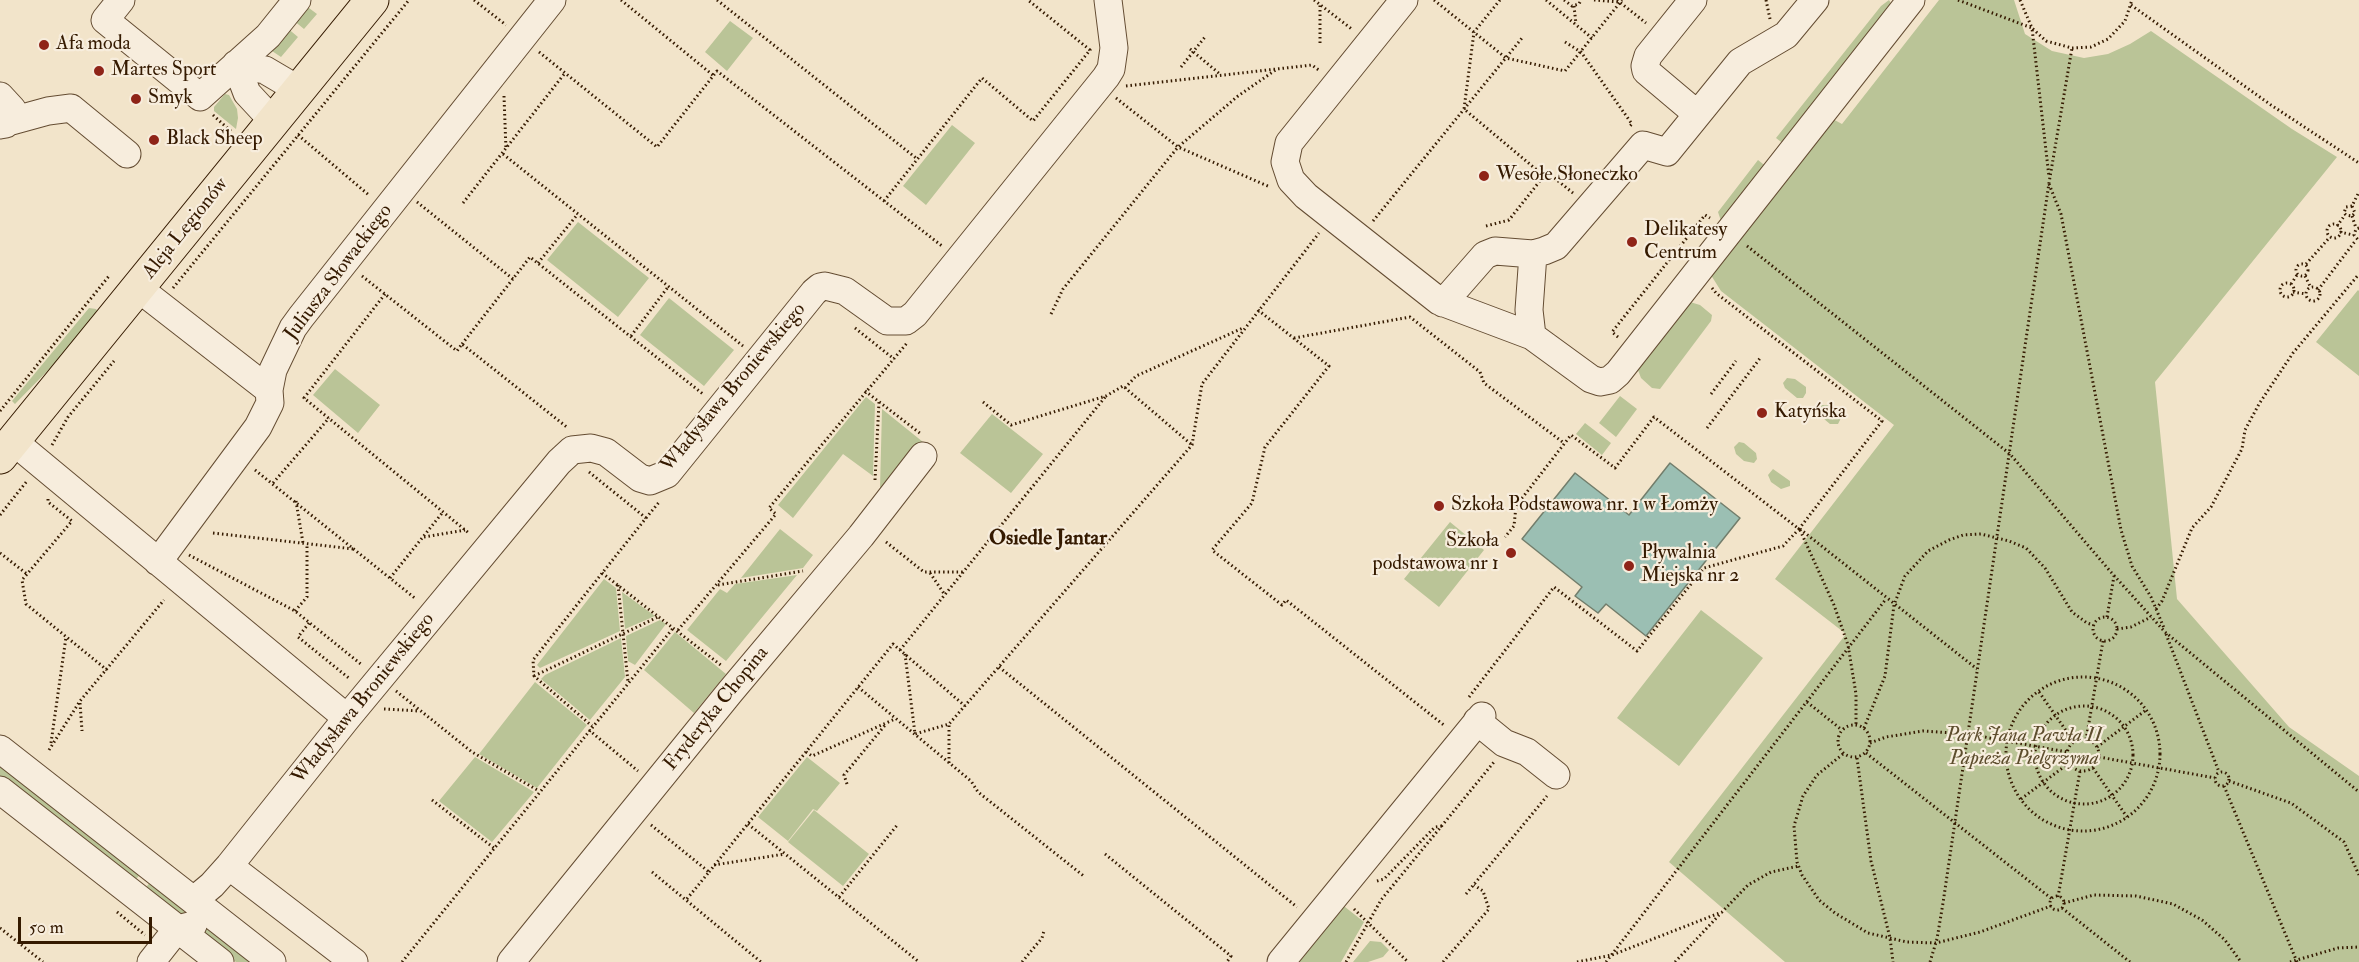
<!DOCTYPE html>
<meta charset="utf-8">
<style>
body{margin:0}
#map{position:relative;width:2359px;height:962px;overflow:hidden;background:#f2e4ca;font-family:"IM FELL Double Pica",serif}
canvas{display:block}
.scale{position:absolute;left:18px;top:917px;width:134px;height:27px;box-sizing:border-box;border:3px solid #351a00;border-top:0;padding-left:8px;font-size:18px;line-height:21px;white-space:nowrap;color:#351a00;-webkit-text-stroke:4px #f7eddd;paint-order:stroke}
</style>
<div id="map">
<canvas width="2359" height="962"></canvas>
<div class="scale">50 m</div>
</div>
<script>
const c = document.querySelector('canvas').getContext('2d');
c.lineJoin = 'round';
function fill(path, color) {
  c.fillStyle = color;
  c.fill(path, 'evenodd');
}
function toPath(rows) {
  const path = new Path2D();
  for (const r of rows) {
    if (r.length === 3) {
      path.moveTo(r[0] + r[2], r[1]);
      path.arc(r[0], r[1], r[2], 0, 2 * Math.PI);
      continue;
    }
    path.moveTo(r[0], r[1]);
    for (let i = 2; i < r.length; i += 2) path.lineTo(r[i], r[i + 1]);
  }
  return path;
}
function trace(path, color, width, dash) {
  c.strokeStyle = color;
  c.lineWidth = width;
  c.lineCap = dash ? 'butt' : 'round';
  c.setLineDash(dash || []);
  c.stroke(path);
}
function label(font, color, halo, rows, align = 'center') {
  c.font = font + ' "IM FELL Double Pica",serif';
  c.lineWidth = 4.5;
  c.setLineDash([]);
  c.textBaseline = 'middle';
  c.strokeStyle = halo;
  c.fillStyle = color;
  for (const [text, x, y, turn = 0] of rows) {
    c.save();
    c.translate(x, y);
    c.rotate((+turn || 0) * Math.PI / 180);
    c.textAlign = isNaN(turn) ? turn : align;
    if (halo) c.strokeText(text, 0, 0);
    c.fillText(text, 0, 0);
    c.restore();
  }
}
fill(toPath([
 [1889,0,1892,5,1785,145,1776,138,1881,6],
 [1939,0,2014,0,2025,34,2052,51,2084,58,2108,54,2130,44,2151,31,2292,129,2337,157,2155,382,2177,599,2289,727,2359,776,2359,962,1785,962,1669,862,1846,634,1775,579,1894,425,1721,291,1709,272,1829,117,1842,124],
 [305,5,317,14,304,29,293,20],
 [730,21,753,38,727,71,705,52],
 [286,27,298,37,281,57,269,49],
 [225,94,229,95,237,109,238,118,236,129,214,111,214,107],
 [952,125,975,143,926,205,903,186],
 [1758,160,1768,168,1721,221,1718,212],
 [578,222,649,278,618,317,547,260],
 [2358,290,2359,291,2359,376,2316,342],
 [669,298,734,350,704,386,640,335],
 [1690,302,1700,305,1712,315,1711,321,1660,389,1652,388,1641,378,1638,370,1639,362],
 [89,308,96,309,99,313,61,357,15,404,12,401],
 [335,369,380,405,358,433,313,395],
 [1787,378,1795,379,1806,387,1806,393,1803,398,1797,398,1785,388,1783,383],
 [1620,396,1637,409,1616,437,1599,423],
 [866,397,875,404,873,476,843,454,793,518,778,505],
 [1820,405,1829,405,1836,409,1841,418,1838,424,1830,424,1818,414,1818,409],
 [882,409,923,442,882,493,880,489],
 [992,414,1043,454,1011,493,960,453],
 [1585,423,1611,443,1602,455,1576,434],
 [1739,442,1744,443,1756,453,1757,459,1754,463,1744,461,1736,454,1734,447],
 [1773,469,1790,481,1790,486,1781,489,1771,482,1768,475],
 [1450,522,1484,550,1439,607,1404,579],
 [780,529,813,555,803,568,741,578],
 [797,575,726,661,687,630,720,589,727,593,735,584],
 [604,579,616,588,620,631,540,668,537,665],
 [622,592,655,616,625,629],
 [1701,610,1763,658,1679,766,1617,718],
 [660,620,666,624,635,665,628,661,626,636],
 [675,632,726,674,694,713,644,670],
 [621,638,625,677,590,720,541,679,545,675],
 [535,682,587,725,537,788,479,754],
 [475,757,534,792,492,842,439,801],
 [807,757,840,783,817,811,813,809,788,841,758,817],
 [0,763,141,873,134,882,0,778],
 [814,810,869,854,843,886,788,842],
 [151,881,185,908,183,919,144,890],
 [1340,903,1364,922,1341,962,1291,962],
 [205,925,254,962,236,962,205,938,203,933],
 [1370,941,1381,942,1389,950,1383,957,1368,962,1353,962]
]), '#bac497');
const water = toPath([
 [1670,463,1740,518,1646,636,1606,604,1598,613,1575,596,1582,587,1522,539,1575,473,1629,515,1670,463]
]);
fill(water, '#9bbfb3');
trace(water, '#727d6b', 1.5);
const minor = toPath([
 [121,0,105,20,200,97,268,36,297,0],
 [1404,0,1289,143,1285,162,1291,180,1306,196,1439,301,1532,336,1591,379,1600,382,1610,380,1618,373,1911,0],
 [1693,0,1648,56,1645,66,1646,71,1697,114],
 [236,64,247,93,273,121],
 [236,64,265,70,299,90],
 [0,96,12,109,11,119,6,124,0,125],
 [8,122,48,111,71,108,127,154],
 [138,288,269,390],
 [1443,303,1485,255,1495,251,1533,254,1544,251,1556,246,1643,145,1667,152,1740,62,1786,35,1815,0],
 [1532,336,1529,310,1533,254],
 [13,441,347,718],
 [158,562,258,427,270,403,269,390,273,370,293,328,301,317,552,0],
 [1477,721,1504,743,1527,752,1556,775],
 [0,749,272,962],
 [0,790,220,962],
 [229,866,354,962],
 [194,900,212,885,229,866,347,718,559,462,572,450,591,448,606,452,640,478,650,481,667,474,814,292,820,287,825,286,845,291,887,321,906,321,915,314,1106,77,1111,69,1114,48,1108,0],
 [151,962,177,929,193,925],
 [511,962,730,692,861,536,923,456],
 [1281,962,1482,716]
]);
const major = toPath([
 [0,457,372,0]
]);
trace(minor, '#644c32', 29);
trace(major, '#351a00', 35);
trace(toPath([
 [474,0,506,25],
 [621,0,714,76],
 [717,0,916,158],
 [1314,0,1353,30],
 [1434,0,1506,58,1565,71,1622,0],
 [1500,0,1474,32,1464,109,1544,176],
 [1546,0,1592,38],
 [1564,0,1572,6,1579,4,1581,0],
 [1594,0,1619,2],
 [1617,0,1646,23],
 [1766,0,1770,19],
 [1958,0,2032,28,2049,177],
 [2020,0,2032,28,2046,41,2072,48,2091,47,2108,39,2125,21,2132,0],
 [2131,5,2271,105,2359,163],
 [1574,6,1576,24],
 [1565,42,1581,52,1632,124,1630,126],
 [1320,43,1320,5],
 [1190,49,1221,75],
 [539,52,657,147,717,71,942,246],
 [1181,67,1205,37],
 [1126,86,1312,65,1320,71],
 [504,96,506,150],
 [1116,98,1178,147,1270,187],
 [213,115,233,133],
 [298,135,370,196],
 [503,154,743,346],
 [2049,184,2061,214,2121,530,2132,566,2151,597,2164,628],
 [884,201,982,78,1033,121,1090,50,1028,0],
 [417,202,513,279],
 [463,203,565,73],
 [2352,206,2346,207,2344,213,2346,215,2352,216,2355,213,2352,206,2359,192],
 [2352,216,2356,228],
 [1373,221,1522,38],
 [2334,231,7],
 [1486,226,1509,220,1547,172,1573,193],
 [2337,226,2345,215],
 [2359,228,2356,229,2354,235,2359,241],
 [2340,232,2353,235],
 [1747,246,2010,454,2110,571,2165,632,2359,792],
 [538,263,577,215],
 [2302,270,6],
 [2306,264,2330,237],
 [362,276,457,351,462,344,568,428],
 [2305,276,2311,288],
 [2287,290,7],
 [2291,284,2297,275],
 [2313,294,7],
 [173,288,409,0],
 [1712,288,1716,293,1882,421,1799,529],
 [2318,290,2356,240],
 [2293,292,2306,294],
 [385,294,304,398,470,534],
 [1258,310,1329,366,1265,447,1252,503,1212,550,1282,605,1286,600,1445,726],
 [1051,314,1063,289,1178,147,1238,96,1277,69],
 [855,328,894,359],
 [631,336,668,287],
 [1618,337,1612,332,1705,215,1710,218],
 [1294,338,1410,317,1480,372,1484,383,1564,443],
 [462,344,530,257,703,394],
 [1125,388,1136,376,1243,328],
 [865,391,921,434],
 [1711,394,1736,361],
 [983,402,1011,425,1106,396,1123,386,1192,445],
 [0,411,109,276],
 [1707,428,1761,357],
 [52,445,68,417,114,361],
 [255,470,416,599],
 [589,472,646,518,533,660,534,676,592,726],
 [875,480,879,402],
 [273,483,329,418],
 [48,499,48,502,72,521,22,580,26,604,107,670],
 [296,501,303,543],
 [0,515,27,481],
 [646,518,660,501],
 [1800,529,1977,669],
 [1800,530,1834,605,1848,645,1856,694,1856,725],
 [213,533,354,549],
 [424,537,465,530],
 [886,542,924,572,963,572],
 [0,553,27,574],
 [189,555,295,611,362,665],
 [602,573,722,666],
 [930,573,945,595],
 [390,578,443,512],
 [618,585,628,682],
 [718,585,803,571],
 [2156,609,2162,601,2192,528,2211,507,2242,449,2245,430,2259,404,2293,353,2359,274],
 [295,611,307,597,307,544],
 [2107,617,2114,576],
 [2105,629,12],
 [309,623,298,637,350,679],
 [2117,629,2131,627,2151,617],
 [678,630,776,514,769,508,907,343],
 [2166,634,2219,772],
 [900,650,1106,396],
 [905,654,915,734,949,724,1192,445,1202,384,1319,233],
 [999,667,1297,907],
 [534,676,660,616],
 [2083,754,77],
 [858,687,971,781,978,792,1085,877],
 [396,691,472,752,539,791],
 [2039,692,2074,742],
 [1469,697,1554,587,1637,651,1704,568,1783,546,1799,529,1654,417,1615,468,1571,435,1516,506,1514,526,1505,537],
 [1807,702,1842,730],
 [80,703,82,731],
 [2084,755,49],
 [384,709,419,711],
 [1854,741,16],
 [1864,728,1885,676,1894,605,1905,576,1928,551,1949,540,1963,535,1981,534,2009,541,2026,548,2045,568,2072,612,2087,623,2093,625],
 [589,730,638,771],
 [2083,755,16],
 [2086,740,2103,641],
 [51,743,66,637],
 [1870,743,1886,737,1923,731,1968,734,2067,752],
 [2097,747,2146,710],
 [49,750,80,701,164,600],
 [806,752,812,756,895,719],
 [1866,753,2052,899],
 [1843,754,1817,775,1803,796,1794,826,1797,862,1802,875,1819,900,1835,913,1868,933,1907,942,1936,943,1980,932,2051,906],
 [2099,757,2215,778],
 [1857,758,1871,861,1890,938,1893,962],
 [949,763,949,724],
 [2093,768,2127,817],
 [2222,779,7],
 [2229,781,2291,803,2344,842,2359,875],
 [847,784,844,775,886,724],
 [2224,786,2297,962],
 [2021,799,2069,763],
 [432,800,494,848],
 [748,824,919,962],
 [651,825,709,872,686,900],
 [1105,854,1231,956,1227,962],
 [714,865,785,854],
 [652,872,761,962],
 [709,872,893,644,965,706],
 [1377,881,1384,879,1435,827,1442,826],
 [1466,894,1547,796],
 [2057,903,7],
 [839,897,898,824],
 [2058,897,2080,771],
 [2064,903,2094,895,2136,896,2173,904,2202,920,2225,940,2241,962],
 [2062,908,2130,962],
 [1354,909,1408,962],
 [117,912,145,935],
 [0,928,43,962],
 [402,962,674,627],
 [1022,962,1042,938,1044,931],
 [1346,962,1381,900,1494,762],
 [1443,962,1489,909,1483,891,1474,885],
 [1577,962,1612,955,1722,912,1748,885,1771,872,1799,866],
 [1606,962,1886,599],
 [1675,962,1721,913],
 [1930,962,1937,939,1943,903,2049,183,2072,48],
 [2290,962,2338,948,2359,947]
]), '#351a00', 3, [1.5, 3]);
trace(minor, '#f7eddd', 27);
trace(major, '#f2e4ca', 33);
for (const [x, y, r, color] of [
 [44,45,6,"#8f2418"],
 [99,71,6,"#8f2418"],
 [136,99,6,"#8f2418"],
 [154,140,6,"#8f2418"],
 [1484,176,6,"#8f2418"],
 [1632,242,6,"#8f2418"],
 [1762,413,6,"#8f2418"],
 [1439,506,6,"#8f2418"],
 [1511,553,6,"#8f2418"],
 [1629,566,6,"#8f2418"]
]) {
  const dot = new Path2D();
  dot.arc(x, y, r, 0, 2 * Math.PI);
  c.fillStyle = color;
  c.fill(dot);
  trace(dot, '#f7eddd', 2);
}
label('20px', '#351a00', '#f7eddd', [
 ["Afa moda",56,45],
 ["Martes Sport",111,71],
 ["Smyk",148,99],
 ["Black Sheep",166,140],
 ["Wesołe Słoneczko",1496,176],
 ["Delikatesy",1644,231],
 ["Centrum",1644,254],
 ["Katyńska",1774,413],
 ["Szkoła Podstawowa nr. 1 w Łomży",1451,506],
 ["Szkoła",1499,542,"right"],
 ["podstawowa nr 1",1499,565,"right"],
 ["Pływalnia",1641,554],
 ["Miejska nr 2",1641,577]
], 'left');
label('20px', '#351a00', '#f7eddd', [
 ["Aleja Legionów",186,229,-51],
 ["Juliusza Słowackiego",339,273,-53],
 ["Władysława Broniewskiego",734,388,-50],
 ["Władysława Broniewskiego",364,699,-51],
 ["Fryderyka Chopina",717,709,-51]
]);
label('italic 20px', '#5d4d2d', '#f7eddd', [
 ["Park Jana Pawła II",2024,737],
 ["Papieża Pielgrzyma",2024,760]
]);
label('bold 21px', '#351a00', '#f7eddd', [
 ["Osiedle Jantar",1048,539]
]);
</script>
